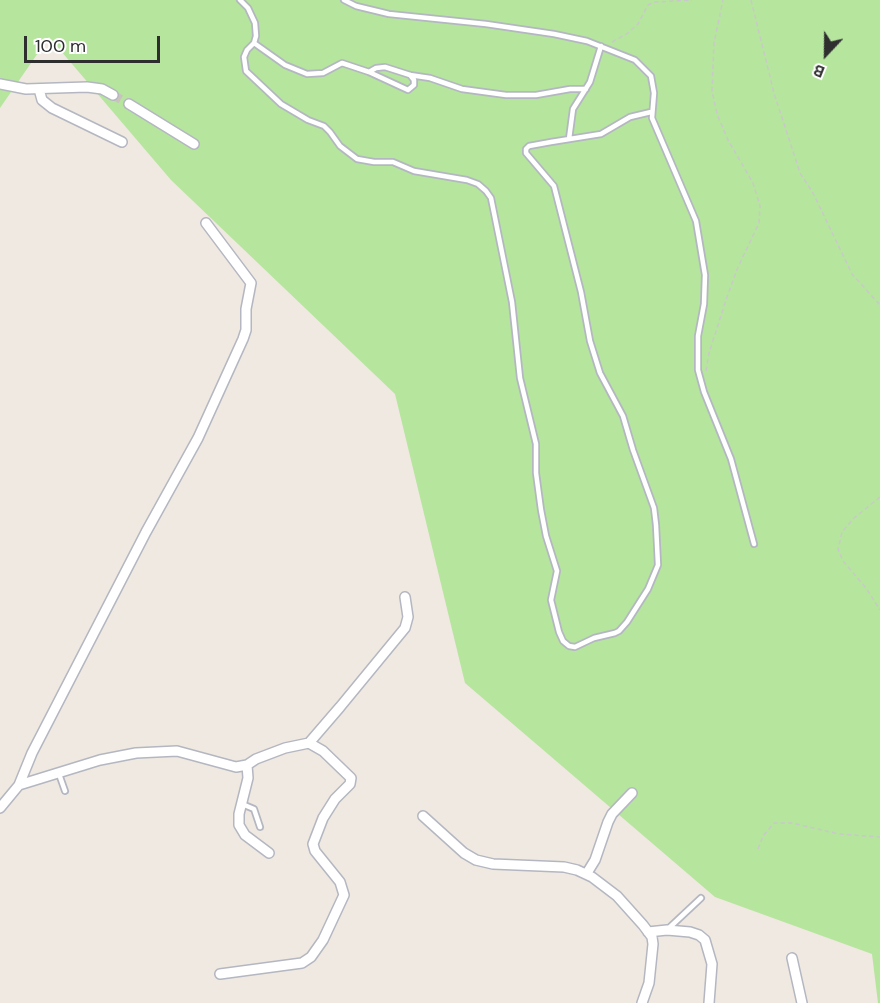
<!DOCTYPE html>
<style>
body{margin:0}
#map{position:relative;width:880px;height:1003px;overflow:hidden;background:#efe9e1;font-family:"DM Sans",sans-serif}
canvas{display:block}
.north{position:absolute;left:796px;top:24px;width:60px;height:60px;-webkit-text-stroke:4px #fff;paint-order:stroke;rotate:202deg;font-size:16px;font-weight:700;line-height:24px;text-align:center;color:#2e2e2e}
.north::after{content:'';display:block;margin:auto;width:21px;height:27px;background:#2e2e2e;clip-path:polygon(50% 0,100% 100%,50% 72%,0 100%)}
.scale{position:absolute;left:24px;top:36px;width:136px;height:27px;box-sizing:border-box;border:3px solid #2e2e2e;border-top:0;padding-left:8px;font-size:18px;line-height:21px;white-space:nowrap;color:#2e2e2e;-webkit-text-stroke:4px #fff;paint-order:stroke}
</style>
<div id="map">
<canvas width="880" height="1003"></canvas>
<div class="north">B</div>
<div class="scale">100 m</div>
</div>
<script>
const c = document.querySelector('canvas').getContext('2d');
c.lineJoin = 'round';
function fill(path, color) {
  c.fillStyle = color;
  c.fill(path, 'evenodd');
}
function toPath(rows) {
  const path = new Path2D();
  for (const r of rows) {
    path.moveTo(r[0], r[1]);
    for (let i = 2; i < r.length; i += 2) path.lineTo(r[i], r[i + 1]);
  }
  return path;
}
function trace(path, color, width, dash) {
  c.strokeStyle = color;
  c.lineWidth = width;
  c.lineCap = dash ? 'butt' : 'round';
  c.setLineDash(dash || []);
  c.stroke(path);
}
fill(toPath([
 [0,0,880,0,880,1003,878,1003,872,954,715,897,465,683,395,394,171,180,49,37,0,108]
]), '#b6e59e');
trace(toPath([
 [113,95,129,104]
]), '#c8c4bd', 9, [9, 4.5]);
const service = toPath([
 [240,0,248,8,255,23,256,36,254,43,247,50,244,57,246,71,281,104,308,120,324,126,330,132,340,146,357,159,374,162,393,162,414,171,467,180,478,184,486,191,491,198,512,302,520,378,536,444,536,473,541,510,546,536,557,571,551,600,559,632,563,641,569,646,575,647,594,638,615,633,619,631,627,622,648,589,658,565,656,525,654,508,633,450,623,416,600,373,590,341,581,292,554,186,526,153,526,149,529,146,551,142,601,134,630,117,651,112],
 [344,0,356,6,389,14,486,24,554,34,587,41,635,60,651,76,654,93,652,118,696,221,705,275,704,304,698,336,698,370,704,392,731,459,754,544],
 [254,43,285,65,307,74,323,73,342,63,369,72,376,68,385,67,410,75,430,78,462,89,506,95,536,95,570,89,586,89],
 [369,72,408,90,414,85,414,80,410,75],
 [569,139,573,109,590,82,601,46],
 [59,774,65,791],
 [242,804,254,809,260,827],
 [669,928,701,898]
]);
const minor = toPath([
 [0,84,26,89,87,87,102,89,113,95],
 [39,89,42,100,52,108,122,142],
 [129,104,194,144],
 [247,765,248,778,239,814,239,825,245,835,269,853],
 [19,785,100,760,136,753,177,751,236,767,247,765,256,759,285,748,309,743,340,707,405,628,408,617,405,597],
 [0,808,19,785,32,753,146,532,198,438,243,339,246,330,246,309,251,283,206,223],
 [423,816,464,853,476,860,493,864,564,867,577,870,592,877,617,896,643,925,652,937,653,944,649,983,642,1003],
 [587,873,595,860,608,822,612,814,632,793],
 [648,932,667,930,690,932,699,935,705,940,712,964,709,1003],
 [792,958,802,1003],
 [220,974,302,963,311,957,323,940,344,895,340,882,315,851,313,844,323,818,335,799,350,784,351,778,323,751,309,743]
]);
trace(service, '#b4b7c1', 8);
trace(minor, '#b4b7c1', 12);
trace(toPath([
 [751,0,774,93,800,173,813,193,852,274,880,305],
 [612,42,628,33,638,24,648,5,655,2,692,0],
 [706,371,709,353,727,297,738,267,759,223,760,206,753,183,728,140,717,114,712,91,714,43,723,0],
 [880,497,854,518,842,532,838,549,843,561,866,588,880,610],
 [758,849,763,836,774,823,792,823,839,834,880,837]
]), '#c9c9c9', 1.5, [4.5, 3]);
trace(service, '#fff', 4.5);
trace(minor, '#fff', 9);
</script>
